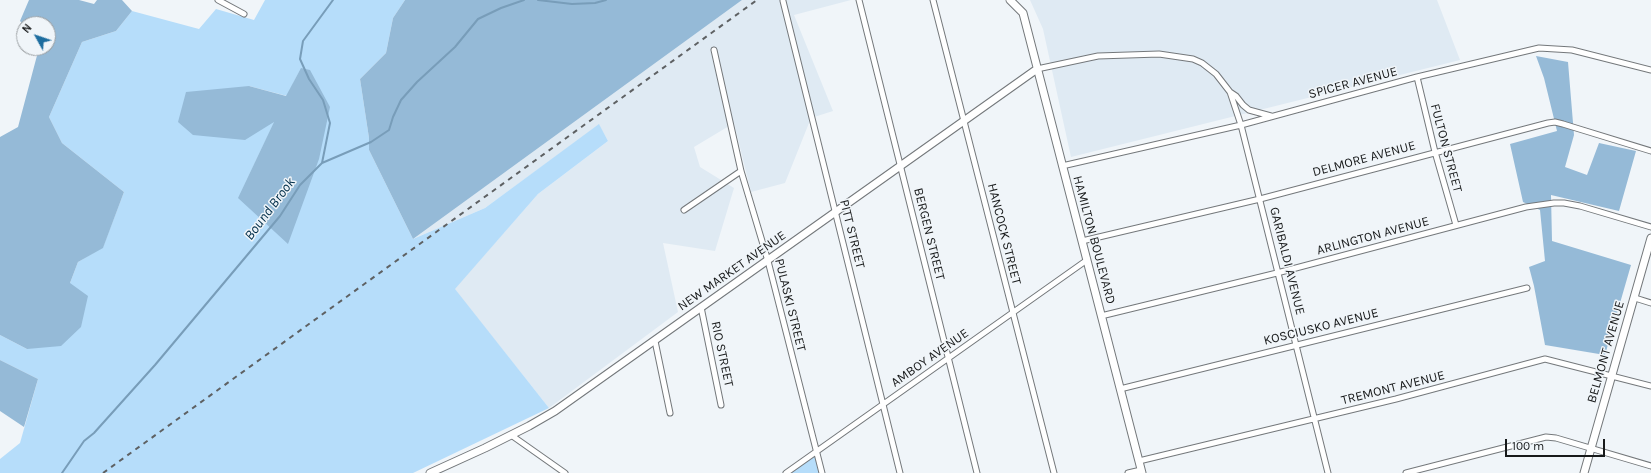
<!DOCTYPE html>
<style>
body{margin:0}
#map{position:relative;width:1651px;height:473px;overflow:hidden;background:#f0f5f9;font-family:Karla,sans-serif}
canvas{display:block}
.north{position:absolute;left:16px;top:16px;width:40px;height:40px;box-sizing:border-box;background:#f0f5f9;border:1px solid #999da0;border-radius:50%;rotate:310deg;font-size:11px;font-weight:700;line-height:16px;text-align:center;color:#17191a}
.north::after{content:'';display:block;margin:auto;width:14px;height:18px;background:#1d6d9f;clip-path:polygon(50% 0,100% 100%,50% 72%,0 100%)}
.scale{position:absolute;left:1505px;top:439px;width:100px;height:18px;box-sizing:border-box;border:2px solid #17191a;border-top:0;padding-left:5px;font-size:12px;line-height:14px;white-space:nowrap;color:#17191a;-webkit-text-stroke:3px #f0f5f9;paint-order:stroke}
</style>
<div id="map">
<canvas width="1651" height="473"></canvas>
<div class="north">N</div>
<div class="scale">100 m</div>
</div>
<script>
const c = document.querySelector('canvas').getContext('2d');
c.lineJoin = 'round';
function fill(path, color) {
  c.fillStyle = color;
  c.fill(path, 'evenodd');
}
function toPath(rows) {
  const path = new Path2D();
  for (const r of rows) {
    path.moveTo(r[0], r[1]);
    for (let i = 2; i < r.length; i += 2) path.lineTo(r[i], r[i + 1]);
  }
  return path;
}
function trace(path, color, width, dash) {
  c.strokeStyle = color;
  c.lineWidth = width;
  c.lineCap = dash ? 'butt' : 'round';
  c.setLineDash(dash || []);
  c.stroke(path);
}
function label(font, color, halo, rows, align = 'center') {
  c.font = font + ' Karla,sans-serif';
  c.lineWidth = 3;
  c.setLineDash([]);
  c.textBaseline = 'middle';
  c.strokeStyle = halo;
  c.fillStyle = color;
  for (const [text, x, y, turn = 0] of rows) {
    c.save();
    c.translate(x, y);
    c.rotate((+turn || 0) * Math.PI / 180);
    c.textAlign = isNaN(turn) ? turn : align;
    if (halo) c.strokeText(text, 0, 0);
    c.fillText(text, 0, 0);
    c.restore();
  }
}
fill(toPath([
 [742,0,851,0,794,15,833,111,811,118,785,183,751,192,734,123,694,147,700,167,734,188,715,251,663,243,678,312,549,408,454,289,538,194,608,141,599,125,485,208,413,239],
 [1030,0,1437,0,1460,60,1071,157,1043,29]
]), '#dfeaf3');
fill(toPath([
 [265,0,405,0,393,18,386,53,360,79,369,138,369,150,413,239,485,208,599,124,608,141,538,194,455,289,549,408,413,473,0,473,0,459,20,443,38,379,0,360,0,335,27,349,70,283,78,262,103,247,124,192,62,143,49,117,82,42,116,31,132,11,199,29,216,9,254,20],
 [301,68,238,198,275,121,249,86,287,96],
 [816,452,822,473,787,473]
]), '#b6ddfa');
fill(toPath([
 [29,0,79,0,94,4,97,0,122,0,132,11,116,31,82,42,49,117,62,143,124,192,103,248,78,262,70,283,88,296,81,327,61,346,27,349,0,335,0,137,18,127,39,48,48,48,48,24,24,25,20,21],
 [405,0,742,0,413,239,369,150,369,138,360,79,386,53,393,18],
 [1536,56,1568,62,1574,135,1565,167,1587,175,1599,143,1636,151,1619,211,1551,195,1552,241,1631,265,1605,355,1545,345,1534,286,1529,267,1545,261,1540,210,1523,202,1510,144,1557,131,1544,78],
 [301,68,310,70,330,107,319,159,288,244,238,198,274,122,245,140,193,135,178,122,186,92,249,86,286,96],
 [0,360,38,379,24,427,0,411]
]), '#95bad7');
trace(toPath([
 [538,0,572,4,595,3,606,0],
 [322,163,330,123,323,100,309,79,300,59,303,41,333,0],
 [62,473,84,441,94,433,155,365,280,216,300,185,322,163,371,142,389,130,393,117,401,100,417,82,455,47,478,19,501,8,524,0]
]), '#789db9', 2);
const street = toPath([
 [218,0,244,14],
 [859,0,977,473],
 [933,0,1054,473],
 [783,1,900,473],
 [714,50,741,171,768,261,822,473],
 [1037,69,1098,56,1159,54,1193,59,1202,63,1216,74,1230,92,1241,125,1328,473],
 [1417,77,1435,152,1456,225],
 [1230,92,1236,96,1243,105,1249,110,1271,116],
 [1062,166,1241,125,1417,77,1539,48,1572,50,1651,70],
 [684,210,741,171],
 [1082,241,1260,199,1548,123,1555,122,1563,124,1651,151],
 [1635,298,1651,303],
 [701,307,721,405],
 [1101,316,1277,273,1526,207,1554,203,1564,203,1580,206,1651,227],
 [655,341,670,413],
 [1120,389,1527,288],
 [511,435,565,473],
 [1139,461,1396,399,1545,359,1651,386],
 [786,473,1087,260],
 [1128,473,1141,470],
 [1406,473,1546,437,1556,438,1651,466]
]);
const secondary = toPath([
 [1010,0,1023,13,1142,473],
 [430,473,485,448,529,426,555,411,1037,69],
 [1584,473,1651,238]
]);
trace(street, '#74787b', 7);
trace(secondary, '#74787b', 9);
trace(street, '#fff', 5);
trace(secondary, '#fff', 7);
trace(toPath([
 [103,473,757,0]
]), '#5e6163', 2, [5, 5]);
label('13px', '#17191a', '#f0f5f9', [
 ["SPICER AVENUE",1353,83,-15],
 ["FULTON STREET",1446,148,75],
 ["DELMORE AVENUE",1364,159,-15],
 ["PITT STREET",852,234,76],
 ["BERGEN STREET",929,234,76],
 ["HANCOCK STREET",1004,234,76],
 ["ARLINGTON AVENUE",1373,236,-15],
 ["HAMILTON BOULEVARD",1094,240,75],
 ["GARIBALDI AVENUE",1287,261,76],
 ["NEW MARKET AVENUE",732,271,-35],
 ["PULASKI STREET",790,305,76],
 ["KOSCIUSKO AVENUE",1321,327,-14],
 ["BELMONT AVENUE",1606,352,-74],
 ["RIO STREET",722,354,78],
 ["AMBOY AVENUE",930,358,-35],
 ["TREMONT AVENUE",1393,388,-14]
]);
label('italic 14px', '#002e4a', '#f0f5f9', [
 ["Bound Brook",270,209,-53]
]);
</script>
